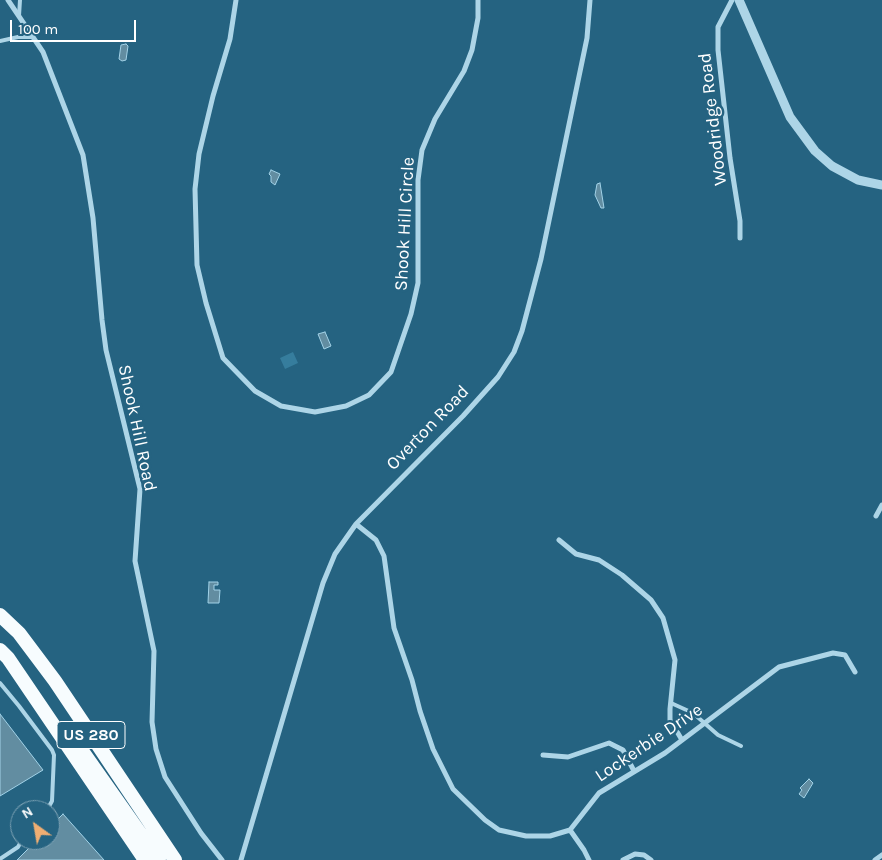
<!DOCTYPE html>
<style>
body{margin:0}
#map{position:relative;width:882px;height:860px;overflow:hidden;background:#256381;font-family:Karla,sans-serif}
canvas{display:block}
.north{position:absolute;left:10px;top:800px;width:50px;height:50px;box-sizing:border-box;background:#256381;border:1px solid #7ca1b3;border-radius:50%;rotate:328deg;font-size:14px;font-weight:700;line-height:20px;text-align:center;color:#fff}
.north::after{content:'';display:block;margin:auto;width:18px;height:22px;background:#f0ae72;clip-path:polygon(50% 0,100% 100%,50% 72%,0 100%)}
.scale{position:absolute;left:10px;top:20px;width:126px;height:22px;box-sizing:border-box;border:2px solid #fff;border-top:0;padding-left:6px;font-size:15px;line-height:18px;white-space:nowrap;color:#fff;-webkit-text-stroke:4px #256381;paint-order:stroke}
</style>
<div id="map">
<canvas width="882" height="860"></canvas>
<div class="north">N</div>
<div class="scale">100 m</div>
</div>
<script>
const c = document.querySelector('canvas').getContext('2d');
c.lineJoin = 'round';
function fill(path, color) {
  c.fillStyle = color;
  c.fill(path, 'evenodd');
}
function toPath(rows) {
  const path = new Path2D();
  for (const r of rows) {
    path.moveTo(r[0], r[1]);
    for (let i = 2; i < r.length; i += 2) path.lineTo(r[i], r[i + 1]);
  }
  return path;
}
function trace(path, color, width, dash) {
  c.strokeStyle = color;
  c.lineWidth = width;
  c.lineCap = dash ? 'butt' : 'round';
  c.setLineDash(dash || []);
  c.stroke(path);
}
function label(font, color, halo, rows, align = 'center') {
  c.font = font + ' Karla,sans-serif';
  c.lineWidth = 5;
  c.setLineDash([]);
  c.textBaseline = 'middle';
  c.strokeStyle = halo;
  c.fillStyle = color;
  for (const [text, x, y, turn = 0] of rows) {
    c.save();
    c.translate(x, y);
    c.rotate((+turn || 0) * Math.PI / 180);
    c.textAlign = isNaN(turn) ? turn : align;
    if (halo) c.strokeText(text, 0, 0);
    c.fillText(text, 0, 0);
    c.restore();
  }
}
fill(toPath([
 [293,352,298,363,285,369,280,358]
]), '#367d9d');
const water = toPath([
 [126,44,128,46,126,60,122,61,119,59,121,45,126,44],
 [271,170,280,174,275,185,271,182,271,176,269,174,271,170],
 [600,183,604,208,601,208,595,195,597,184,600,183],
 [325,332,331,346,324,349,318,334,325,332],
 [209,582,218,582,218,585,214,585,214,590,220,590,219,603,208,603,209,582],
 [0,714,43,770,0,796,0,714],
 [809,779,813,783,804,798,799,794,802,790,800,788,809,779],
 [63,814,104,860,17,860,37,840,50,840,50,827,63,814]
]);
fill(water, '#628da1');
trace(water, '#a2d2e7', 1);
trace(toPath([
 [19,16,20,0],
 [0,41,18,37,33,37],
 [0,683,19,706,52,750,54,755,52,801,47,810],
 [671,703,693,713,718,735,741,746],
 [0,859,18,847,22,840]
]), '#add5e7', 4);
trace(toPath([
 [8,0,43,52,83,155,93,218,102,320,106,350,140,489,135,561,154,651,152,722,156,749,165,777,201,833,222,860],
 [236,0,230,39,213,96,199,154,195,189,197,265,206,303,223,358,255,391,281,406,315,412,346,406,369,395,391,372,411,314,418,283,418,180,422,150,435,119,464,71,472,50,478,18,478,0],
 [732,0,718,27,718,50,730,158,740,221,740,238],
 [876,516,882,505],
 [356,524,376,540,384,556,394,628,412,680,420,711,433,749,453,789,485,820,499,830,526,836,550,836,570,830,599,793,665,753,779,667,833,653,845,655,855,672],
 [559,540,576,554,599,560,622,575,651,600,663,618,675,660,670,709,670,720,682,740],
 [543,755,568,757,609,743,623,750,634,771],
 [570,830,584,850,589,860],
 [241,860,323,583,335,554,356,524,463,416,498,377,514,352,522,331,541,259,587,38,590,0],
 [623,860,635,854,644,855,651,860],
 [875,860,882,855]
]), '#add5e7', 5);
trace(toPath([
 [739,0,790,117,815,151,832,166,858,180,882,185]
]), '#add5e7', 9);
trace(toPath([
 [0,615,19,633,55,681,175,860],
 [0,650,8,658,145,860],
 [66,728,159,860]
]), '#f7fcfe', 14);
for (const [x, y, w] of [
 [91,735,68]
]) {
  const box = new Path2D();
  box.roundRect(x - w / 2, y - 13.5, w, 27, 4);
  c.fillStyle = '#256381';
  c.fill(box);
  trace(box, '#fff', 1);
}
label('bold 16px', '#fff', null, [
 ["US 280",91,735]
]);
label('18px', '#fff', '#256381', [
 ["Woodridge Road",713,119,-97],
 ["Shook Hill Circle",405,224,-87],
 ["Shook Hill Road",137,428,78],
 ["Overton Road",428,428,-46],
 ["Lockerbie Drive",649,743,-34]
]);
</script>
